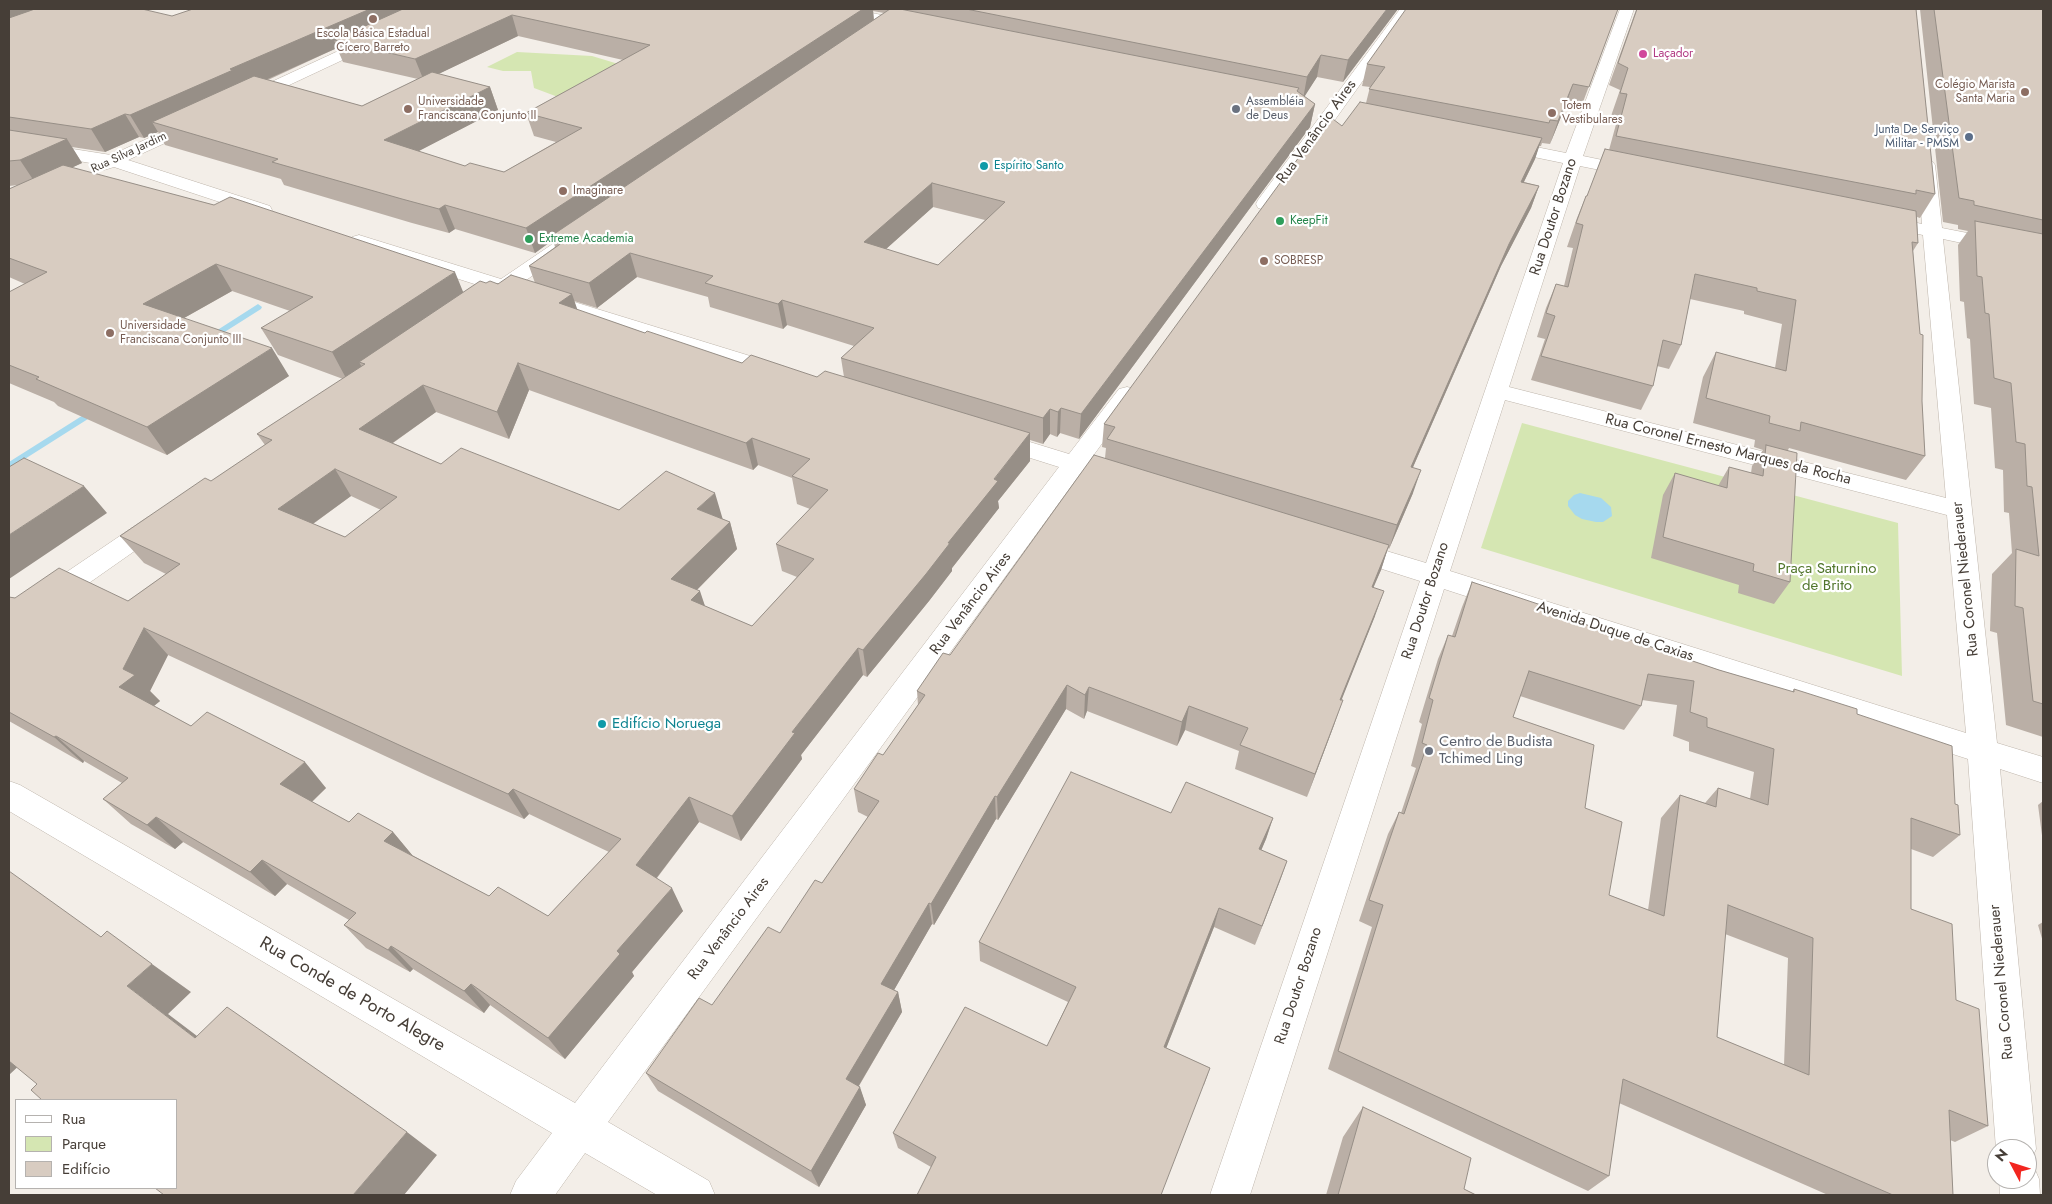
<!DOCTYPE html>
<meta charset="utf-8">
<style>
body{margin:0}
#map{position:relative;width:2052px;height:1204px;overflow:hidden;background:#f3eee8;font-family:Jost,sans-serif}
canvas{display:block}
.frame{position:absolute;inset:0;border:10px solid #463e37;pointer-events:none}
.legend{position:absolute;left:15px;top:1099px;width:162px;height:90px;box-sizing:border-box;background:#fff;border:1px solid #b5b2af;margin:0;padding:6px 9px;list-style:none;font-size:15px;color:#463e37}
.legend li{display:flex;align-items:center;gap:10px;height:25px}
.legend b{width:25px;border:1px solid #b5b2af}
.north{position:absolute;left:1987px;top:1139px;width:50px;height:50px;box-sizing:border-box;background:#fff;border:1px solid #b5b2af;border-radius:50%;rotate:310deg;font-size:14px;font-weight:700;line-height:20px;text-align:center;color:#463e37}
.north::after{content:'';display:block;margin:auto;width:18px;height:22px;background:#f22620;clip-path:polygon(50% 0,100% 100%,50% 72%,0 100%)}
</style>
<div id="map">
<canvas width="2052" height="1204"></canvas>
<div class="frame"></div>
<ul class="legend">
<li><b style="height:6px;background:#fff"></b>Rua</li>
<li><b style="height:14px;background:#d5e6b2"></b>Parque</li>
<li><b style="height:14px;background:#d8ccc1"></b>Edifício</li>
</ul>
<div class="north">N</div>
</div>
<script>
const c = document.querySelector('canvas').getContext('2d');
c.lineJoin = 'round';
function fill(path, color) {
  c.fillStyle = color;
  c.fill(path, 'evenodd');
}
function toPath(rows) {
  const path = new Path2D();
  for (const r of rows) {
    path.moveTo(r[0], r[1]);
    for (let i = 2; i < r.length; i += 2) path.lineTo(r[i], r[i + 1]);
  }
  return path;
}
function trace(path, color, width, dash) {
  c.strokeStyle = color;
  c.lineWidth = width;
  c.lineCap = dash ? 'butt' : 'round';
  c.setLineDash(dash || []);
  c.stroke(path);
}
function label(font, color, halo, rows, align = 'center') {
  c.font = font + ' Jost,sans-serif';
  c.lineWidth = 4.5;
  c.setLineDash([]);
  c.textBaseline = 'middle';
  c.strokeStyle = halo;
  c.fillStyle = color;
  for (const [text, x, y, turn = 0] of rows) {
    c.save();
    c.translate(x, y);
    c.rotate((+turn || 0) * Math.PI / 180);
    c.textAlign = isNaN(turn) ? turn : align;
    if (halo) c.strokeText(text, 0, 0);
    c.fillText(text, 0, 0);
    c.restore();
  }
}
fill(toPath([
 [517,52,592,56,625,66,574,103,534,88,531,71,503,71,487,67],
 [1522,423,1898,523,1902,676,1481,548]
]), '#d5e6b2');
fill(toPath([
 [1580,493,1601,498,1611,507,1612,516,1603,522,1596,522,1582,519,1575,515,1568,506,1568,501,1574,495]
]), '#a6d9ee');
fill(toPath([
 [258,304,262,307,261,309,212,340,206,340,205,338,258,304],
 [96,407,101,410,99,412,9,469,9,462,96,407]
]), '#a6d9ee');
const minor = toPath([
 [429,9,447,9,445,12,253,102,241,102,239,99,241,96,429,9],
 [826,9,853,9,915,22,920,23,922,26,920,29,915,30,833,13,828,12,826,9],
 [1400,9,1414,9,1272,208,1265,210,1258,208,1256,204,1258,200,1400,9],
 [1620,9,1634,9,1583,156,1641,168,1644,172,1641,176,1635,177,1580,166,1509,387,1946,498,1923,235,1874,225,1871,221,1874,217,1881,215,1922,224,1917,165,1920,161,1926,160,1932,161,1935,165,1942,228,2043,248,2043,260,1943,239,1997,743,2043,757,2043,783,2000,769,2036,1149,2030,1163,2033,1165,2039,1179,2040,1195,2000,1195,1999,1179,2027,1179,2027,1149,1997,1149,1997,1151,1996,1149,1968,759,1444,589,1250,1195,1210,1195,1420,581,1341,556,1337,549,1341,542,1350,540,1426,563,1563,163,1495,149,1492,145,1495,141,1501,140,1566,153,1620,9],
 [1505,400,1947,515,1966,733,1450,571,1505,400],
 [194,118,200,119,202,123,200,127,128,160,270,206,272,210,270,214,263,216,256,214,114,167,104,170,98,169,96,164,9,149,9,139,111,155,194,118],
 [359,235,501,279,554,243,561,241,568,243,571,247,568,251,519,285,786,367,789,372,786,377,778,379,770,377,506,294,492,300,485,298,482,294,487,288,352,245,349,241,352,237,359,235],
 [1127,387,1135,389,1138,394,1090,460,1129,472,1132,478,1129,484,1120,486,1080,474,608,1122,709,1181,715,1195,657,1195,585,1153,555,1195,510,1195,516,1181,552,1133,9,811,9,781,20,785,575,1103,1059,467,986,444,982,439,986,434,994,431,1069,454,1119,389,1127,387],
 [157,514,166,517,170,523,166,529,19,632,9,636,9,611,148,517,157,514]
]);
trace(minor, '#beb5ab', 1);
fill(minor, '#fff');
fill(toPath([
 [9,9,172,16,193,9,1398,9,1343,82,1317,77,1304,96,1315,104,1310,127,1079,439,1060,433,1057,437,1050,434,1043,444,1030,440,1030,461,998,501,999,508,952,568,952,571,929,601,867,677,863,675,801,755,802,759,741,841,699,822,657,878,683,911,632,972,634,976,565,1059,490,1005,484,1013,413,969,410,972,366,948,344,925,349,920,287,884,275,896,183,842,175,849,131,824,103,799,122,783,84,761,83,763,9,721,9,597,15,598,128,601,166,574,144,563,120,536,211,481,265,445,257,434,343,379,278,355,261,328,290,311,232,291,184,318,289,376,167,455,58,406,54,402,9,383,9,292,25,284,9,277,9,189,18,185,9,186],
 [873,11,884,13,874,20],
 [518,36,623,60,526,113,534,136,556,142,504,172,465,166,418,151,498,110,490,87,438,74],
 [337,48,343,62,418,79,362,106,268,80],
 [158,132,165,145,281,179,284,185,412,223,449,233,455,229,535,253,553,240,555,247,529,266,535,283,486,283,463,292,214,205,71,168,82,163,72,147,105,152,139,137,144,138],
 [933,207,985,220,938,265,886,249],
 [637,277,708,297,710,307,783,329,787,325,854,346,841,358,844,377,817,377,742,363,645,333,577,310,574,301,597,308],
 [529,390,753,470,758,465,792,478,797,504,810,509,776,544,782,571,797,577,752,626,705,606,697,590,737,549,730,522,723,519,619,510,441,464,393,443,436,412,509,439],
 [351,496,381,510,345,537,313,524],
 [168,655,428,776,524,819,529,814,609,852,548,916,489,896,412,855,393,832,349,822,312,802,326,788,191,726,154,706,160,701,150,691],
 [1618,9,1580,110,1565,107,1550,144,1542,143,1541,146,1539,146,1535,159,1524,182,1539,186,1531,208,1501,266,1413,467,1413,493,1389,549,1388,548,1381,570,1373,587,1375,616,1341,700,1334,725,1307,797,1235,769,1239,751,1185,730,1177,746,1087,711,1084,719,1066,709,998,820,996,819,934,925,932,924,894,990,898,992,902,1012,859,1086,866,1105,819,1187,658,1091,646,1073,712,1005,780,933,822,883,868,817,858,812,854,789,883,755,918,705,917,691,950,655,1105,458,1106,448,1102,447,1104,424,1342,126,1366,103,1370,87,1362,86,1367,64],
 [1635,9,1916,9,1935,194,1920,218,1917,217,1918,243,1913,251,1925,456,1906,480,1789,448,1788,450,1790,582,1774,604,1738,593,1739,585,1651,558,1663,495,1675,473,1718,486,1729,467,1751,473,1752,466,1763,450,1754,447,1755,440,1693,423,1703,377,1716,352,1775,368,1782,324,1744,314,1744,311,1690,299,1681,345,1669,369,1657,366,1653,386,1641,410,1531,380,1545,339,1537,337,1546,308,1556,284,1564,286,1573,248,1567,247,1577,218,1586,196,1587,196,1605,149,1609,150,1618,117,1611,116,1620,90,1609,85,1636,10],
 [1920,9,2043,9,2043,737,2006,725,1997,633,1990,631,1992,574,2012,553,2009,513,2004,512,2003,470,1995,468,1991,408,1974,404,1970,339,1967,338,1964,302,1960,301,1958,245,1968,231,1958,229,1958,225,1943,222],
 [1472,582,1555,614,1719,670,1792,692,1794,689,1857,714,1955,804,1960,835,1933,857,1911,849,1911,909,1956,1000,1988,1126,1955,1142,1950,1140,1953,1195,1828,1195,1619,1103,1609,1176,1588,1191,1328,1069,1372,927,1359,921,1388,834,1399,812,1401,813,1416,768,1411,766,1422,724,1419,722,1438,659,1448,635,1452,636,1462,607],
 [1520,696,1624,730,1641,706,1642,700,1677,705,1673,736,1689,742,1689,751,1754,772,1750,799,1718,788,1705,803,1680,795,1661,818,1648,910,1609,895,1585,808,1513,717],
 [1725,934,1788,958,1784,1065,1717,1037],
 [2043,801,2043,843,2038,805],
 [1171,813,1273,818,1266,839,1261,850,1287,861,1255,945,1214,927,1166,1048,1210,1068,1204,1085,931,1167,898,1148,893,1133,1047,1046,1068,1002,980,961,979,942],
 [2043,922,2043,942,2038,925],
 [1363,1107,1464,1189,1476,1195,1326,1195,1343,1137]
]), '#baafa6');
fill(toPath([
 [9,9,70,9,9,31],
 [370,9,425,9,334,40,337,48,243,90,152,122,158,132,144,138,130,115,230,69],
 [863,9,873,9,874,24,551,236,553,240,535,253,526,228],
 [1387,9,1398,9,1343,82,1348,60],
 [512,15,518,36,424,81,415,59],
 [1321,55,1317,77,1303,99,1307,77],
 [1573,84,1565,107,1550,144,1558,121],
 [490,87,498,110,394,164,384,140],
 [1315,104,1310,127,1079,439,1081,414],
 [125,114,139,137,105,152,91,129],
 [1542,138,1535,159,1513,204,1521,182],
 [67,139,82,163,36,184,20,160],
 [932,183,933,207,867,266,864,242],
 [1539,186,1531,208,1501,266,1403,490,1411,467,1509,244],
 [445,205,455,229,449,233,439,209],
 [630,253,637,277,597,308,589,283],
 [216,264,232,291,161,331,143,304],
 [455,272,466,299,365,364,359,362,363,369,347,380,332,352],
 [572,294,581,320,559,303],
 [782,300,787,325,783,329,778,304],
 [272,348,289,376,167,455,147,427],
 [518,363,529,390,509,439,497,412],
 [423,385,436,412,374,456,359,429],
 [1061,408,1060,433,1057,437,1058,412],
 [1050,409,1050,434,1043,444,1043,418],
 [1030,433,1030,461,998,501,999,508,952,568,952,571,929,601,867,677,863,650],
 [752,438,758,465,753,470,746,443],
 [335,469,351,496,296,536,278,509],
 [1421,470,1413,493,1389,549,1397,525],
 [84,486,107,513,9,579,9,535],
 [715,493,723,520,697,509],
 [730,522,737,549,681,606,671,579],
 [1389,545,1381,570,1363,612,1372,587],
 [700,591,709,618,691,600],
 [1384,591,1375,616,1332,724,1340,700],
 [144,628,168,655,150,691,160,701,145,713,119,687,123,669],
 [858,648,863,675,801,755,802,759,741,841,732,816,792,732],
 [1067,685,1066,709,998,820,997,797],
 [1089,687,1087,711,1084,719,1085,695],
 [1343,700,1334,725,1307,797,1315,774],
 [1189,706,1185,730,1177,746,1182,722],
 [56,736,84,761,83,763,54,737],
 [305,762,326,788,303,810,280,784],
 [513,789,529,814,524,819,508,794],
 [995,796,996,819,934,925,931,904],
 [689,797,699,822,648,889,636,865],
 [156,817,183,842,175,849,147,825],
 [1273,818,1266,839,1253,870,1259,849],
 [393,832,413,856,384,841],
 [262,860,287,884,275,896,250,872],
 [1287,861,1280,881,1255,945,1262,926],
 [672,888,683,911,632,972,634,976,565,1059,548,1038,617,951],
 [929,903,932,924,886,1004,881,984],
 [1219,908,1214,927,1160,1064,1164,1047],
 [391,946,413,969,410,972,388,950],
 [152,964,191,992,168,1014,234,1064,195,1038,127,986],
 [471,984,490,1005,484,1013,464,991],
 [898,992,902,1012,852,1097,846,1079],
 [9,1053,24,1061,9,1075],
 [860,1087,866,1105,819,1187,811,1171],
 [407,1132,437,1155,404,1195,353,1195]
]), '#978f87');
const building = toPath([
 [35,9,142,9,172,16,193,9,370,9,230,69,233,70,130,115,125,114,91,129,9,117,9,18,35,9],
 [403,9,863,9,526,228,445,205,439,209,402,199,272,162,278,159,152,122,254,76,362,106,432,72,490,87,384,140,465,166,470,163,504,172,582,128,526,113,650,45,512,15,415,59,334,40,403,9],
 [890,9,900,9,1299,88,1297,91,1315,104,1081,414,1061,408,1058,412,1050,409,1043,418,841,358,874,328,782,300,778,304,705,283,713,276,630,253,589,283,529,266,566,240,551,236,890,9],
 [932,183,1005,202,938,265,864,242,932,183],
 [966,9,1387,9,1348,60,1321,55,1307,77,966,9],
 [1406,9,1618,9,1589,87,1573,84,1558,121,1550,120,1549,123,1369,89,1385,67,1367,64,1406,9],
 [1637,9,1916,9,1935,194,1916,190,1916,194,1616,136,1627,94,1620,93,1628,68,1618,63,1637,9],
 [1934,9,2043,9,2043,220,1974,205,1974,201,1959,198,1934,9],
 [1360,102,1542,138,1521,182,1539,186,1509,244,1411,467,1421,470,1397,525,1107,439,1115,427,1104,424,1329,116,1342,126,1360,102],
 [9,130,67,139,20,160,9,161,9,130],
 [1605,149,1916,211,1918,243,1912,242,1920,334,1923,335,1922,401,1925,456,1801,422,1800,431,1769,423,1770,416,1706,398,1716,352,1786,371,1796,300,1757,291,1757,288,1695,274,1681,345,1663,340,1653,386,1541,356,1555,316,1546,313,1556,284,1568,287,1583,225,1576,223,1586,196,1587,196,1605,149],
 [63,165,214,205,230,197,455,272,332,352,261,328,313,297,216,264,143,304,272,348,147,427,36,379,39,377,9,365,9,292,47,272,9,258,9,189,63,165],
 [1975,221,2043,234,2043,704,2033,701,2023,608,2015,606,2016,549,2039,556,2032,487,2027,486,2025,444,2016,442,2011,383,1994,378,1989,314,1985,313,1982,277,1977,276,1975,221],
 [511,275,572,294,559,303,645,333,647,331,742,363,751,355,817,377,825,371,1030,433,994,479,998,481,948,543,950,543,926,574,863,650,858,648,792,732,795,733,732,816,689,797,636,865,672,888,617,951,620,954,548,1038,471,984,464,991,391,946,388,950,344,925,356,913,262,860,250,872,156,817,147,825,103,799,128,778,56,736,54,737,9,712,9,597,15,598,59,568,128,601,180,564,120,536,205,478,211,481,272,440,257,434,365,364,359,362,480,281,486,283,490,281,498,284,511,275],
 [518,363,746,443,752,438,810,459,792,476,828,490,776,544,814,559,752,626,691,600,700,591,671,579,730,522,697,509,715,493,666,471,619,510,461,448,441,464,359,429,423,385,497,412,518,363],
 [335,469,397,497,345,537,278,509,335,469],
 [144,628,410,750,508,794,513,789,621,839,548,916,498,887,489,896,384,841,393,832,358,813,349,822,280,784,305,762,207,712,191,726,119,687,135,675,123,669,144,628],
 [1766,445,1797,453,1790,582,1753,571,1754,564,1663,537,1675,473,1727,488,1729,467,1763,476,1766,445],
 [1094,455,1389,545,1372,587,1384,591,1340,700,1343,700,1315,774,1240,745,1248,728,1189,706,1182,722,1089,687,1085,695,1067,685,997,797,995,796,931,904,929,903,881,984,898,992,846,1079,860,1087,811,1171,646,1073,699,998,712,1005,768,927,780,933,815,880,822,883,879,801,854,789,878,753,883,755,925,695,917,691,943,653,950,655,1094,455],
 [24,458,84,486,9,535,9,467,24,458],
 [1472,582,1556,610,1555,614,1719,670,1794,692,1794,689,1857,709,1857,714,1952,746,1955,804,1958,805,1960,835,1911,818,1911,909,1952,924,1956,1000,1979,1009,1988,1126,1949,1110,1953,1195,1893,1195,1623,1079,1609,1176,1338,1051,1383,905,1369,900,1399,812,1404,814,1427,745,1422,743,1433,700,1429,698,1448,635,1455,637,1472,582],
 [1529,671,1641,706,1648,674,1694,681,1690,712,1707,718,1707,727,1774,749,1768,805,1718,788,1716,807,1680,795,1664,916,1609,895,1622,822,1585,808,1594,745,1513,717,1529,671],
 [1728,905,1813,938,1809,1075,1717,1037,1728,905],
 [1071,772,1171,813,1186,782,1273,818,1259,849,1287,861,1262,926,1219,908,1164,1047,1210,1068,1161,1195,917,1195,936,1157,893,1133,965,1007,1047,1046,1076,987,979,942,1071,772],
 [9,871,101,937,107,931,152,964,127,986,195,1038,227,1007,407,1132,353,1195,164,1195,155,1188,176,1188,176,1100,42,1100,31,1090,37,1084,9,1061,9,871],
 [1363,1107,1471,1158,1464,1189,1476,1195,1338,1195,1363,1107]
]);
fill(building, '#d8ccc1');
trace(building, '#978f87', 1);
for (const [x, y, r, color] of [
 [373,19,5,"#8d6e63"],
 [1643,54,5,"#d1479c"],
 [2025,92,5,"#8d6e63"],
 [408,109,5,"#8d6e63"],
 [1236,109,5,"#6b7280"],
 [1552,113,5,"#8d6e63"],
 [1969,137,5,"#5c6f8a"],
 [984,166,5,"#0f9aa8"],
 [563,191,5,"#8d6e63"],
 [1280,221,5,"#2e9e5b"],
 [529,239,5,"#2e9e5b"],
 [1264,261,5,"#8d6e63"],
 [110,333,5,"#8d6e63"],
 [602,724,5,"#0f9aa8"],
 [1429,751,5,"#6b7280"]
]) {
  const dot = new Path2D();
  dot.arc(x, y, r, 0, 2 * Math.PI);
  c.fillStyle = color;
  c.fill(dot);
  trace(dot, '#fff', 2);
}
label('12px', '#785e54', '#fff', [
 ["Escola Básica Estadual",373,34,"center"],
 ["Cícero Barreto",373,48,"center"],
 ["Colégio Marista",2015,85,"right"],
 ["Santa Maria",2015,99,"right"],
 ["Universidade",418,102],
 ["Franciscana Conjunto II",418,116],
 ["Totem",1562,106],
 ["Vestibulares",1562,120],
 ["Imaginare",573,191],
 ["SOBRESP",1274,261],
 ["Universidade",120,326],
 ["Franciscana Conjunto III",120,340]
], 'left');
label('12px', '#b23c85', '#fff', [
 ["Laçador",1653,54]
], 'left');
label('12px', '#5b616d', '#fff', [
 ["Assembléia",1246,102],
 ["de Deus",1246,116]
], 'left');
label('12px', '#4e5e75', '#fff', [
 ["Junta De Serviço",1959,130],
 ["Militar - PMSM",1959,144]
], 'right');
label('12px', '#463e37', '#fff', [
 ["Rua Silva Jardim",129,153,-25]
]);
label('12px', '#0d838f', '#fff', [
 ["Espírito Santo",994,166]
], 'left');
label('12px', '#27864d', '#fff', [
 ["KeepFit",1290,221],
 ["Extreme Academia",539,239]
], 'left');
label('15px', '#463e37', '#fff', [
 ["Rua Venâncio Aires",1317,132,-54],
 ["Rua Doutor Bozano",1554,217,-72],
 ["Rua Coronel Ernesto Marques da Rocha",1728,450,14],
 ["Rua Coronel Niederauer",1966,579,-96],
 ["Rua Doutor Bozano",1426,601,-72],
 ["Rua Venâncio Aires",971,604,-53],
 ["Avenida Duque de Caxias",1615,632,18],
 ["Rua Venâncio Aires",729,929,-53],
 ["Rua Coronel Niederauer",2002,982,-95],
 ["Rua Doutor Bozano",1299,986,-72]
]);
label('15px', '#51762c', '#fff', [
 ["Praça Saturnino",1827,569],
 ["de Brito",1827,586]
]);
label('15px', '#0d838f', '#fff', [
 ["Edifício Noruega",612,724]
], 'left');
label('15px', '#5b616d', '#fff', [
 ["Centro de Budista",1439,742],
 ["Tchimed Ling",1439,759]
], 'left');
label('18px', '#463e37', '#fff', [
 ["Rua Conde de Porto Alegre",352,995,30]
]);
</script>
